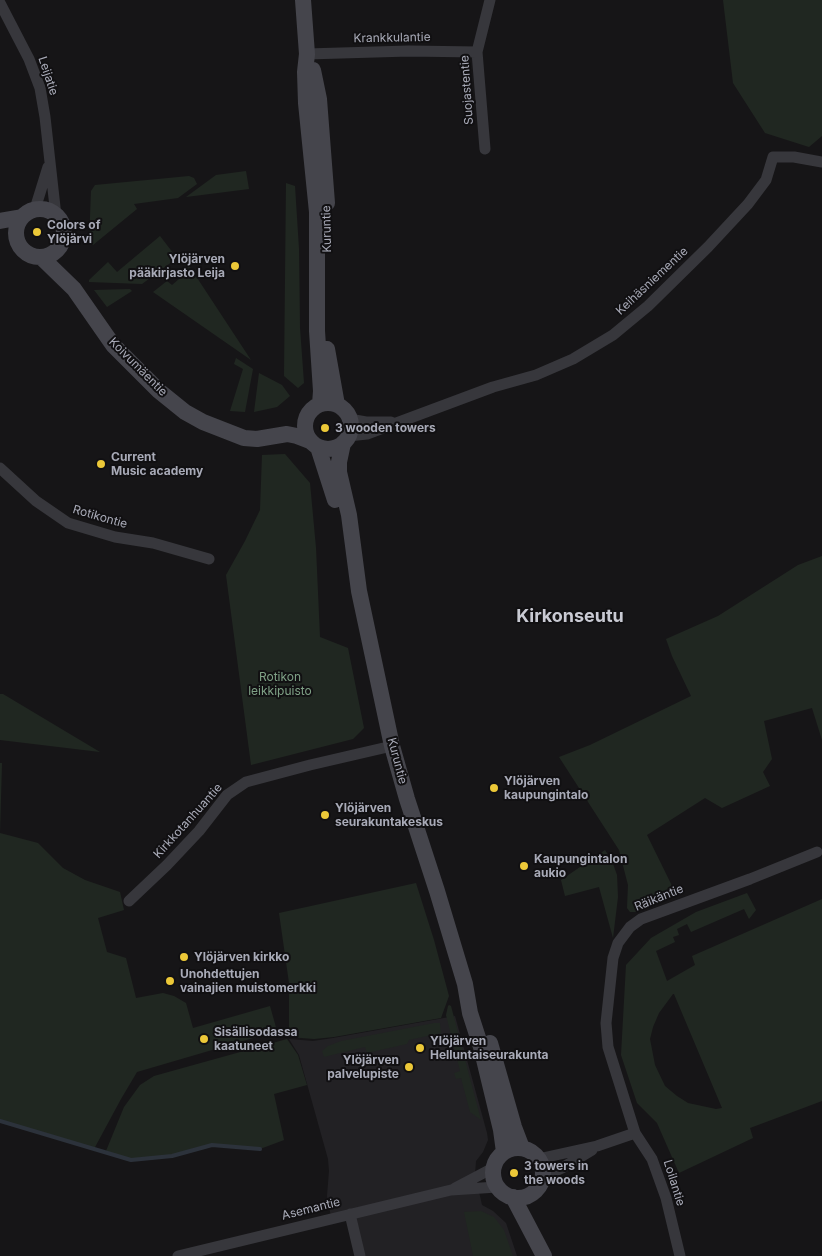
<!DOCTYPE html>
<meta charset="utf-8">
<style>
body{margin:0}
canvas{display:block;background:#161517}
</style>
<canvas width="822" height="1256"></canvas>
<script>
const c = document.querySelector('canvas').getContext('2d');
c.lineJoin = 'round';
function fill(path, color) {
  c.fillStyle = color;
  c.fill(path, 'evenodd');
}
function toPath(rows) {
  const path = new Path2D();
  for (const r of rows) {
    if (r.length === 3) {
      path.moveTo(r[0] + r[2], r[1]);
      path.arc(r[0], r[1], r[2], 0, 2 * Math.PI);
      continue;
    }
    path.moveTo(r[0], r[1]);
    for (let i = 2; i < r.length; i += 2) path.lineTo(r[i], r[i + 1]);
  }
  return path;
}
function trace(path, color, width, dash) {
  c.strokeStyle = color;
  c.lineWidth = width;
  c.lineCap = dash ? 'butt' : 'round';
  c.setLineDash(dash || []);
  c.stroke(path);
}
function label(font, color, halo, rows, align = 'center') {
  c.font = font + ' Inter,sans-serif';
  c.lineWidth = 4;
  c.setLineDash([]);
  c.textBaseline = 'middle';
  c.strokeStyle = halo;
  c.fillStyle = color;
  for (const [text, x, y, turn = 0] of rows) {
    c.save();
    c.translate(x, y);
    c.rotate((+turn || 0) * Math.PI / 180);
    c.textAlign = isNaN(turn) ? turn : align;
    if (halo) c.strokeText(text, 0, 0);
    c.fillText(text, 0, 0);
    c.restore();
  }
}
fill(toPath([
 [455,1016,487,1133,488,1140,483,1152,476,1161,475,1174,482,1205,493,1211,506,1223,517,1256,362,1256,351,1212,331,1217,327,1196,329,1171,328,1159,299,1055,289,1039,313,1041,333,1038]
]), '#222124');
fill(toPath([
 [723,0,822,0,822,136,809,147,765,133,733,83],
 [246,171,249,189,186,197,216,175],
 [189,176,194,178,197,184,178,198,134,204,137,209,93,245,89,243,91,191,95,185],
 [286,183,295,186,299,249,300,328,304,383,298,388,284,376],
 [160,236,177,258,142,284,89,282,89,280,108,262,117,272],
 [186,261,251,360,153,292,167,281,172,285,186,273],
 [130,289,132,291,107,307,94,290],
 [236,358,253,369,245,412,230,411,243,369,234,364],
 [259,373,282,385,290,396,277,407,254,412],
 [285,454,310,483,316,548,320,637,348,648,364,728,353,739,251,765,226,575,245,541,260,510,262,455],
 [822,556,822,740,812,708,764,721,772,759,763,772,770,786,722,808,705,798,647,835,676,894,636,912,630,912,627,908,628,885,619,850,559,757,590,745,691,696,672,656,666,639,718,616,798,565],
 [0,694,3,694,100,752,0,740],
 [0,763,2,763,0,833,38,843,63,868,85,880,120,892,124,910,98,918,107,952,126,958,136,998,163,993,174,996,186,1003,193,1028,270,1006,277,1031,137,1072,121,1099,94,1149,0,1121],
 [605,850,612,861,617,875,618,897,613,938,599,887,565,896,561,880],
 [416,883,434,940,449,996,441,1018,334,1037,314,1039,289,1037,289,983,279,913],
 [747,893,756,910,749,919,744,909,691,932,687,924,677,929,679,935,673,937,675,942,656,951,667,981,695,965,692,956,822,899,822,1101,750,1128,753,1138,679,1173,657,1123,637,1103,621,1055,626,965,651,938,696,912],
 [673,994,674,994,722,1108,716,1109,688,1103,677,1096,665,1086,655,1065,650,1039,653,1027,659,1013],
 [449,1005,451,1006,481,1120,470,1112,461,1078,456,1079,454,1073,460,1071,446,1015,448,1006],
 [434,1023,440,1023,441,1033,409,1040,407,1044,367,1053,365,1047,324,1057,322,1051,328,1046,341,1041],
 [287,1039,298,1055,307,1085,274,1094,284,1140,260,1149,212,1145,172,1156,131,1160,106,1151,124,1107,140,1085,154,1076],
 [481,1211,494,1217,504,1230,513,1256,473,1256,464,1212]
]), '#202721');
trace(toPath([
 [0,1121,131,1160,172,1156,212,1145,260,1149]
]), '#2c323b', 4);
trace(toPath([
 [0,3,29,59,40,88,45,117,56,216],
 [307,54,409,51,477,52],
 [485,149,477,52,490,0],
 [35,209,48,167],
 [349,419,366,422,391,422],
 [348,436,367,434,493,387,536,375,573,359,613,335,648,306,708,247,748,204,766,180,773,157,794,157,822,162],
 [0,468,36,501,68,523,115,537,153,543,209,559],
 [129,901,167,865,199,831,227,795,246,782,310,765,392,746],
 [538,1159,597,1146,635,1133],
 [542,1177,562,1168,592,1150],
 [455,1188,493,1168],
 [350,1214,360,1256],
 [178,1256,451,1190,497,1187],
 [680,1256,666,1198,652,1159,635,1133,608,1047,606,1023,613,958,618,943,630,927,641,919,750,879,817,852]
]), '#37373c', 11);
trace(toPath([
 [303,0,307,54,305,72,306,103,317,212,317,331,321,391,320,404],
 [313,70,319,99,327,203],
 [40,233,24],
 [0,221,22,217],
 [41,257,74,289,113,345,159,391,185,412,203,422,244,438,257,439,287,434,297,436,310,441],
 [327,349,337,405],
 [328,426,23],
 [343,443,339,462,339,472,349,515,359,591,392,746,407,799,437,891,465,984,470,1013,481,1047,501,1130,504,1152],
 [318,447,335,500],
 [490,1043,514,1127,522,1148],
 [518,1173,25],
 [513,1197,544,1256]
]), '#45454c', 16);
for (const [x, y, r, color] of [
 [37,232,5,"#ecc838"],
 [235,266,5,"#ecc838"],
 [325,428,5,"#ecc838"],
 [101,464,5,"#ecc838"],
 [494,788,5,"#ecc838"],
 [325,815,5,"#ecc838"],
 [524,866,5,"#ecc838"],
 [184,957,5,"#ecc838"],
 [170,981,5,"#ecc838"],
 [204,1039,5,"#ecc838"],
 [420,1048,5,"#ecc838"],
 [409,1067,5,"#ecc838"],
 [514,1173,5,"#ecc838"]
]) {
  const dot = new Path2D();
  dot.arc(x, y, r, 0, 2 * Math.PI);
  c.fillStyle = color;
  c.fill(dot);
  trace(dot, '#111012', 2);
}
label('12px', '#a8aab7', '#111012', [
 ["Krankkulantie",392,38,-1],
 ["Leijatie",48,76,72],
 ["Suojastentie",467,90,-94],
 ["Kuruntie",327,229,-91],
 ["Keihäsniementie",652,281,-43],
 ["Koivumäentie",138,367,45],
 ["Rotikontie",100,517,16],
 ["Kuruntie",397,761,75],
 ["Kirkkotanhuantie",188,821,-48],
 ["Räikäntie",659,898,-22],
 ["Loilantie",674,1183,73],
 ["Asemantie",311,1209,-14]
]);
label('bold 12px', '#a8aab7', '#111012', [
 ["Colors of",47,225],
 ["Ylöjärvi",47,239],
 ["Ylöjärven",225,259,"right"],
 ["pääkirjasto Leija",225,273,"right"],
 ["3 wooden towers",335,428],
 ["Current",111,457],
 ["Music academy",111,471],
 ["Ylöjärven",504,781],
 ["kaupungintalo",504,795],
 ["Ylöjärven",335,808],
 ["seurakuntakeskus",335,822],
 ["Kaupungintalon",534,859],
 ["aukio",534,873],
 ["Ylöjärven kirkko",194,957],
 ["Unohdettujen",180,974],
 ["vainajien muistomerkki",180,988],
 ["Sisällisodassa",214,1032],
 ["kaatuneet",214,1046],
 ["Ylöjärven",430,1041],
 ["Helluntaiseurakunta",430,1055],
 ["Ylöjärven",399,1060,"right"],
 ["palvelupiste",399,1074,"right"],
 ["3 towers in",524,1166],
 ["the woods",524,1180]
], 'left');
label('12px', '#7fa186', '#111012', [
 ["Rotikon",280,677],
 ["leikkipuisto",280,691]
]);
label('bold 18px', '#c9cad3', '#111012', [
 ["Kirkonseutu",570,617]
]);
</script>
